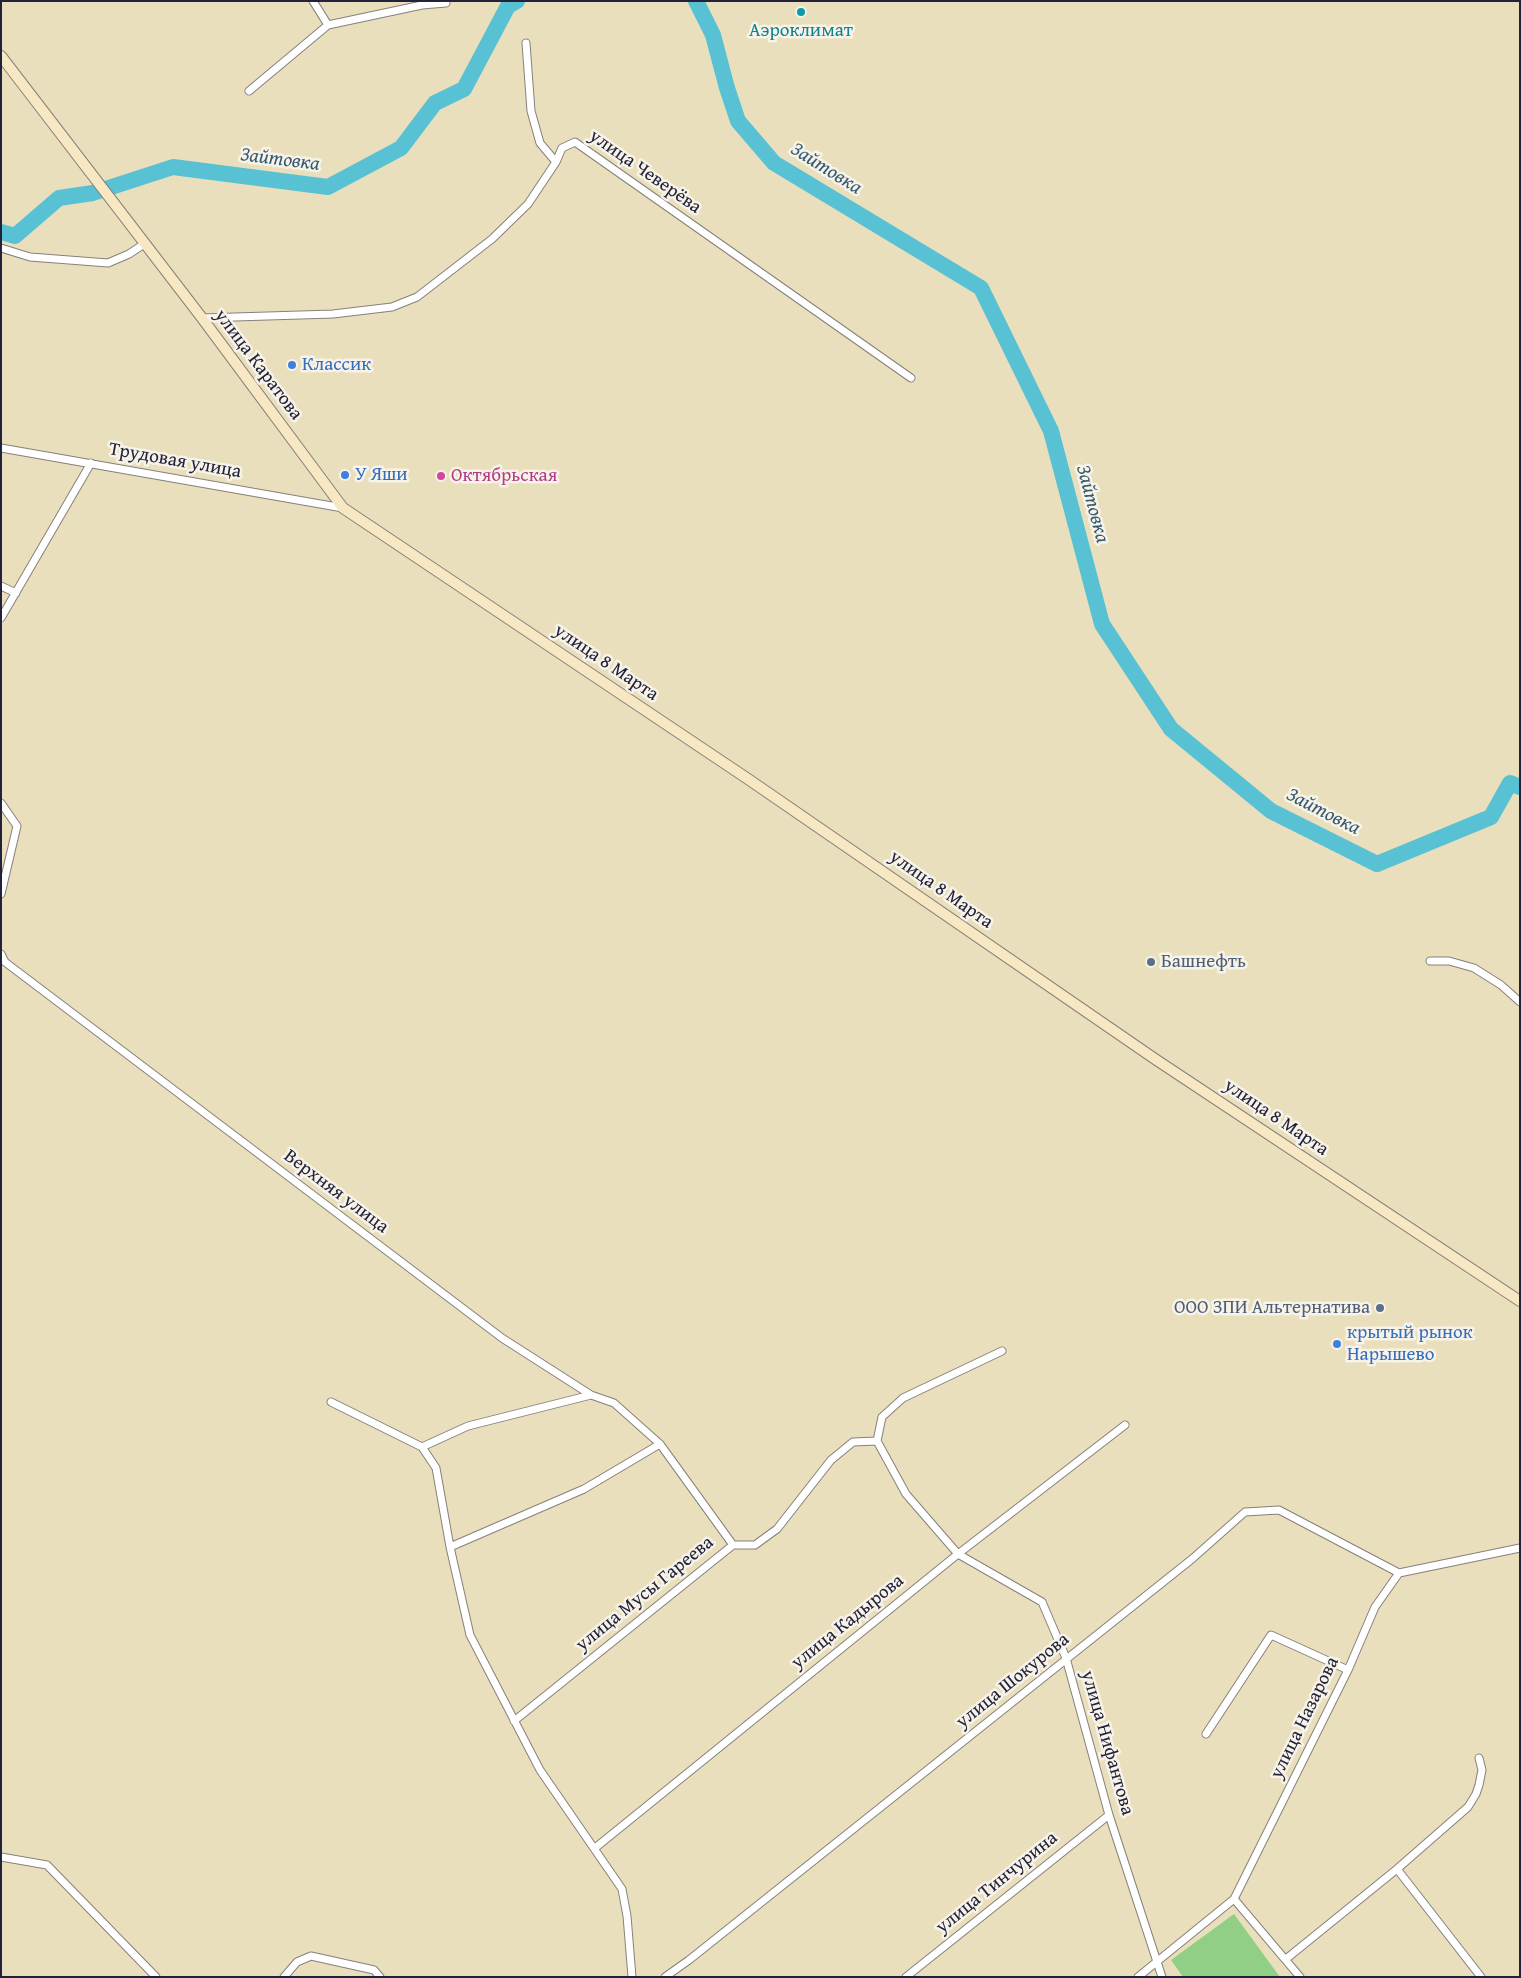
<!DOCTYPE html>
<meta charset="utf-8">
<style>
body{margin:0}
#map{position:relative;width:1521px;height:1978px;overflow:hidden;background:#e9dfbc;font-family:"Gentium Book Plus",serif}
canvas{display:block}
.frame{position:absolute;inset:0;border:2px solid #22223b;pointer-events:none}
</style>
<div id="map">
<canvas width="1521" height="1978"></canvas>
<div class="frame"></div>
</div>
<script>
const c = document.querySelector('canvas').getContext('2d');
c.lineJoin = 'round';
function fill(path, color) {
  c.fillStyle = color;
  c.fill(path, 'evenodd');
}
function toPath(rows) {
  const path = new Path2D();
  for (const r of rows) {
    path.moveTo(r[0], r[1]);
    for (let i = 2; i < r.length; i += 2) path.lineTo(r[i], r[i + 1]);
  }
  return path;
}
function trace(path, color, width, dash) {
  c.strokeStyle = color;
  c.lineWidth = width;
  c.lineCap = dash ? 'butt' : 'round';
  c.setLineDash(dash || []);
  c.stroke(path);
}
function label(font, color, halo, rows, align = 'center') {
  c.font = font + ' "Gentium Book Plus",serif';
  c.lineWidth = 5;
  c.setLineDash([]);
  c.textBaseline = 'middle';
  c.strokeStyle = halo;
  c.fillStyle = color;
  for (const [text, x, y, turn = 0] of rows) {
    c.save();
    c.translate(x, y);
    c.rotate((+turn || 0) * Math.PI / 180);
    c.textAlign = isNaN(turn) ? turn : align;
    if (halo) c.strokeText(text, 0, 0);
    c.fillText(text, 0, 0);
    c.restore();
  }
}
fill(toPath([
 [1234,1914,1280,1977,1183,1977,1171,1960]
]), '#91cf86');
trace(toPath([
 [696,1,713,35,727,88,738,121,774,163,981,288,1051,431,1102,624,1171,729,1271,811,1377,864,1491,817,1510,783,1520,787],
 [1,232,15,236,59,198,93,193,173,167,328,187,401,148,435,103,464,89,508,6,517,1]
]), '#58c2d4', 16);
const minor = toPath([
 [328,25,422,5,446,3],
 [526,43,531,111,540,143,556,162],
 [249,91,328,25,313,1],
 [1,248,30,257,108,263,129,254,144,244],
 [202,318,333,314,392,307,417,297,492,239,528,204,556,162,562,148,575,142,911,378],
 [1,448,343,508],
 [1,586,16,593],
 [1,618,91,463],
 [1,803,17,826,1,894],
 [1,954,5,962,502,1338,591,1395,614,1403,660,1444,733,1545],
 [1430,961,1449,961,1474,968,1501,985,1520,1002],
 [331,1402,422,1447,436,1468,450,1547,470,1635,540,1770,622,1889,627,1916,632,1977],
 [877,1441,906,1494,958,1554,1042,1602,1066,1658,1109,1815,1162,1977],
 [422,1447,468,1426,591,1395],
 [450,1547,584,1489,660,1444],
 [514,1721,733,1545,755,1545,777,1529,831,1460,853,1442,877,1441,882,1417,903,1398,1002,1351],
 [1206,1734,1271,1635,1348,1670],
 [595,1848,958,1554,1125,1425],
 [1,1857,47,1865,156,1977],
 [1397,1869,1468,1807,1476,1794,1479,1785,1482,1770,1479,1758],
 [1286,1959,1397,1869,1481,1977],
 [284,1977,297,1962,311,1956,374,1970,380,1977],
 [665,1977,689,1960,1192,1559,1245,1512,1279,1510,1399,1573],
 [906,1977,1109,1815],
 [1138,1977,1234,1899],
 [1300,1977,1234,1899,1348,1670,1375,1607,1399,1573,1520,1548]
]);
const secondary = toPath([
 [1,56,202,318,343,508,748,779,1155,1059,1520,1301]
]);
trace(minor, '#86807c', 9);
trace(secondary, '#86807c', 12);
trace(minor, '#fff', 7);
trace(secondary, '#f7e8c3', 10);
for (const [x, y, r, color] of [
 [801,12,5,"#0f9aa8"],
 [292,365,5,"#3f7fe0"],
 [345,475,5,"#3f7fe0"],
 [441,476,5,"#d1479c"],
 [1151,962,5,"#5c6f8a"],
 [1380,1308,5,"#5c6f8a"],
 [1337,1344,5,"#3f7fe0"]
]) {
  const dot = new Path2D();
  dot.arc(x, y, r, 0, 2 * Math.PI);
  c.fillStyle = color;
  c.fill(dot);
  trace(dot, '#f7f3e8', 2);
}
label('19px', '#0d838f', '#f7f3e8', [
 ["Аэроклимат",801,31]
]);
label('19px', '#22223b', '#f7f3e8', [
 ["улица Чеверёва",645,172,35],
 ["улица Каратова",258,365,53],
 ["Трудовая улица",175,461,10],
 ["улица 8 Марта",606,663,34],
 ["улица 8 Марта",941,890,35],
 ["улица 8 Марта",1276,1118,34],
 ["Верхняя улица",336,1192,37],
 ["улица Мусы Гареева",645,1594,-39],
 ["улица Кадырова",848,1622,-39],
 ["улица Шокурова",1013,1681,-39],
 ["улица Назарова",1305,1718,-64],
 ["улица Нифантова",1107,1743,74],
 ["улица Тинчурина",997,1883,-39]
]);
label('19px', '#366cbe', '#f7f3e8', [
 ["Классик",302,365],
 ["У Яши",355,475],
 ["крытый рынок",1347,1333],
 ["Нарышево",1347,1355]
], 'left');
label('19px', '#b23c85', '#f7f3e8', [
 ["Октябрьская",451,476]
], 'left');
label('19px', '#4e5e75', '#f7f3e8', [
 ["Башнефть",1161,962],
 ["ООО ЗПИ Альтернатива",1370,1308,"right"]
], 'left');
label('italic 20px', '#355a71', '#f7f3e8', [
 ["Зайтовка",280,160,7],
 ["Зайтовка",826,169,32],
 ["Зайтовка",1092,504,75],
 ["Зайтовка",1323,812,27]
]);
</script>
